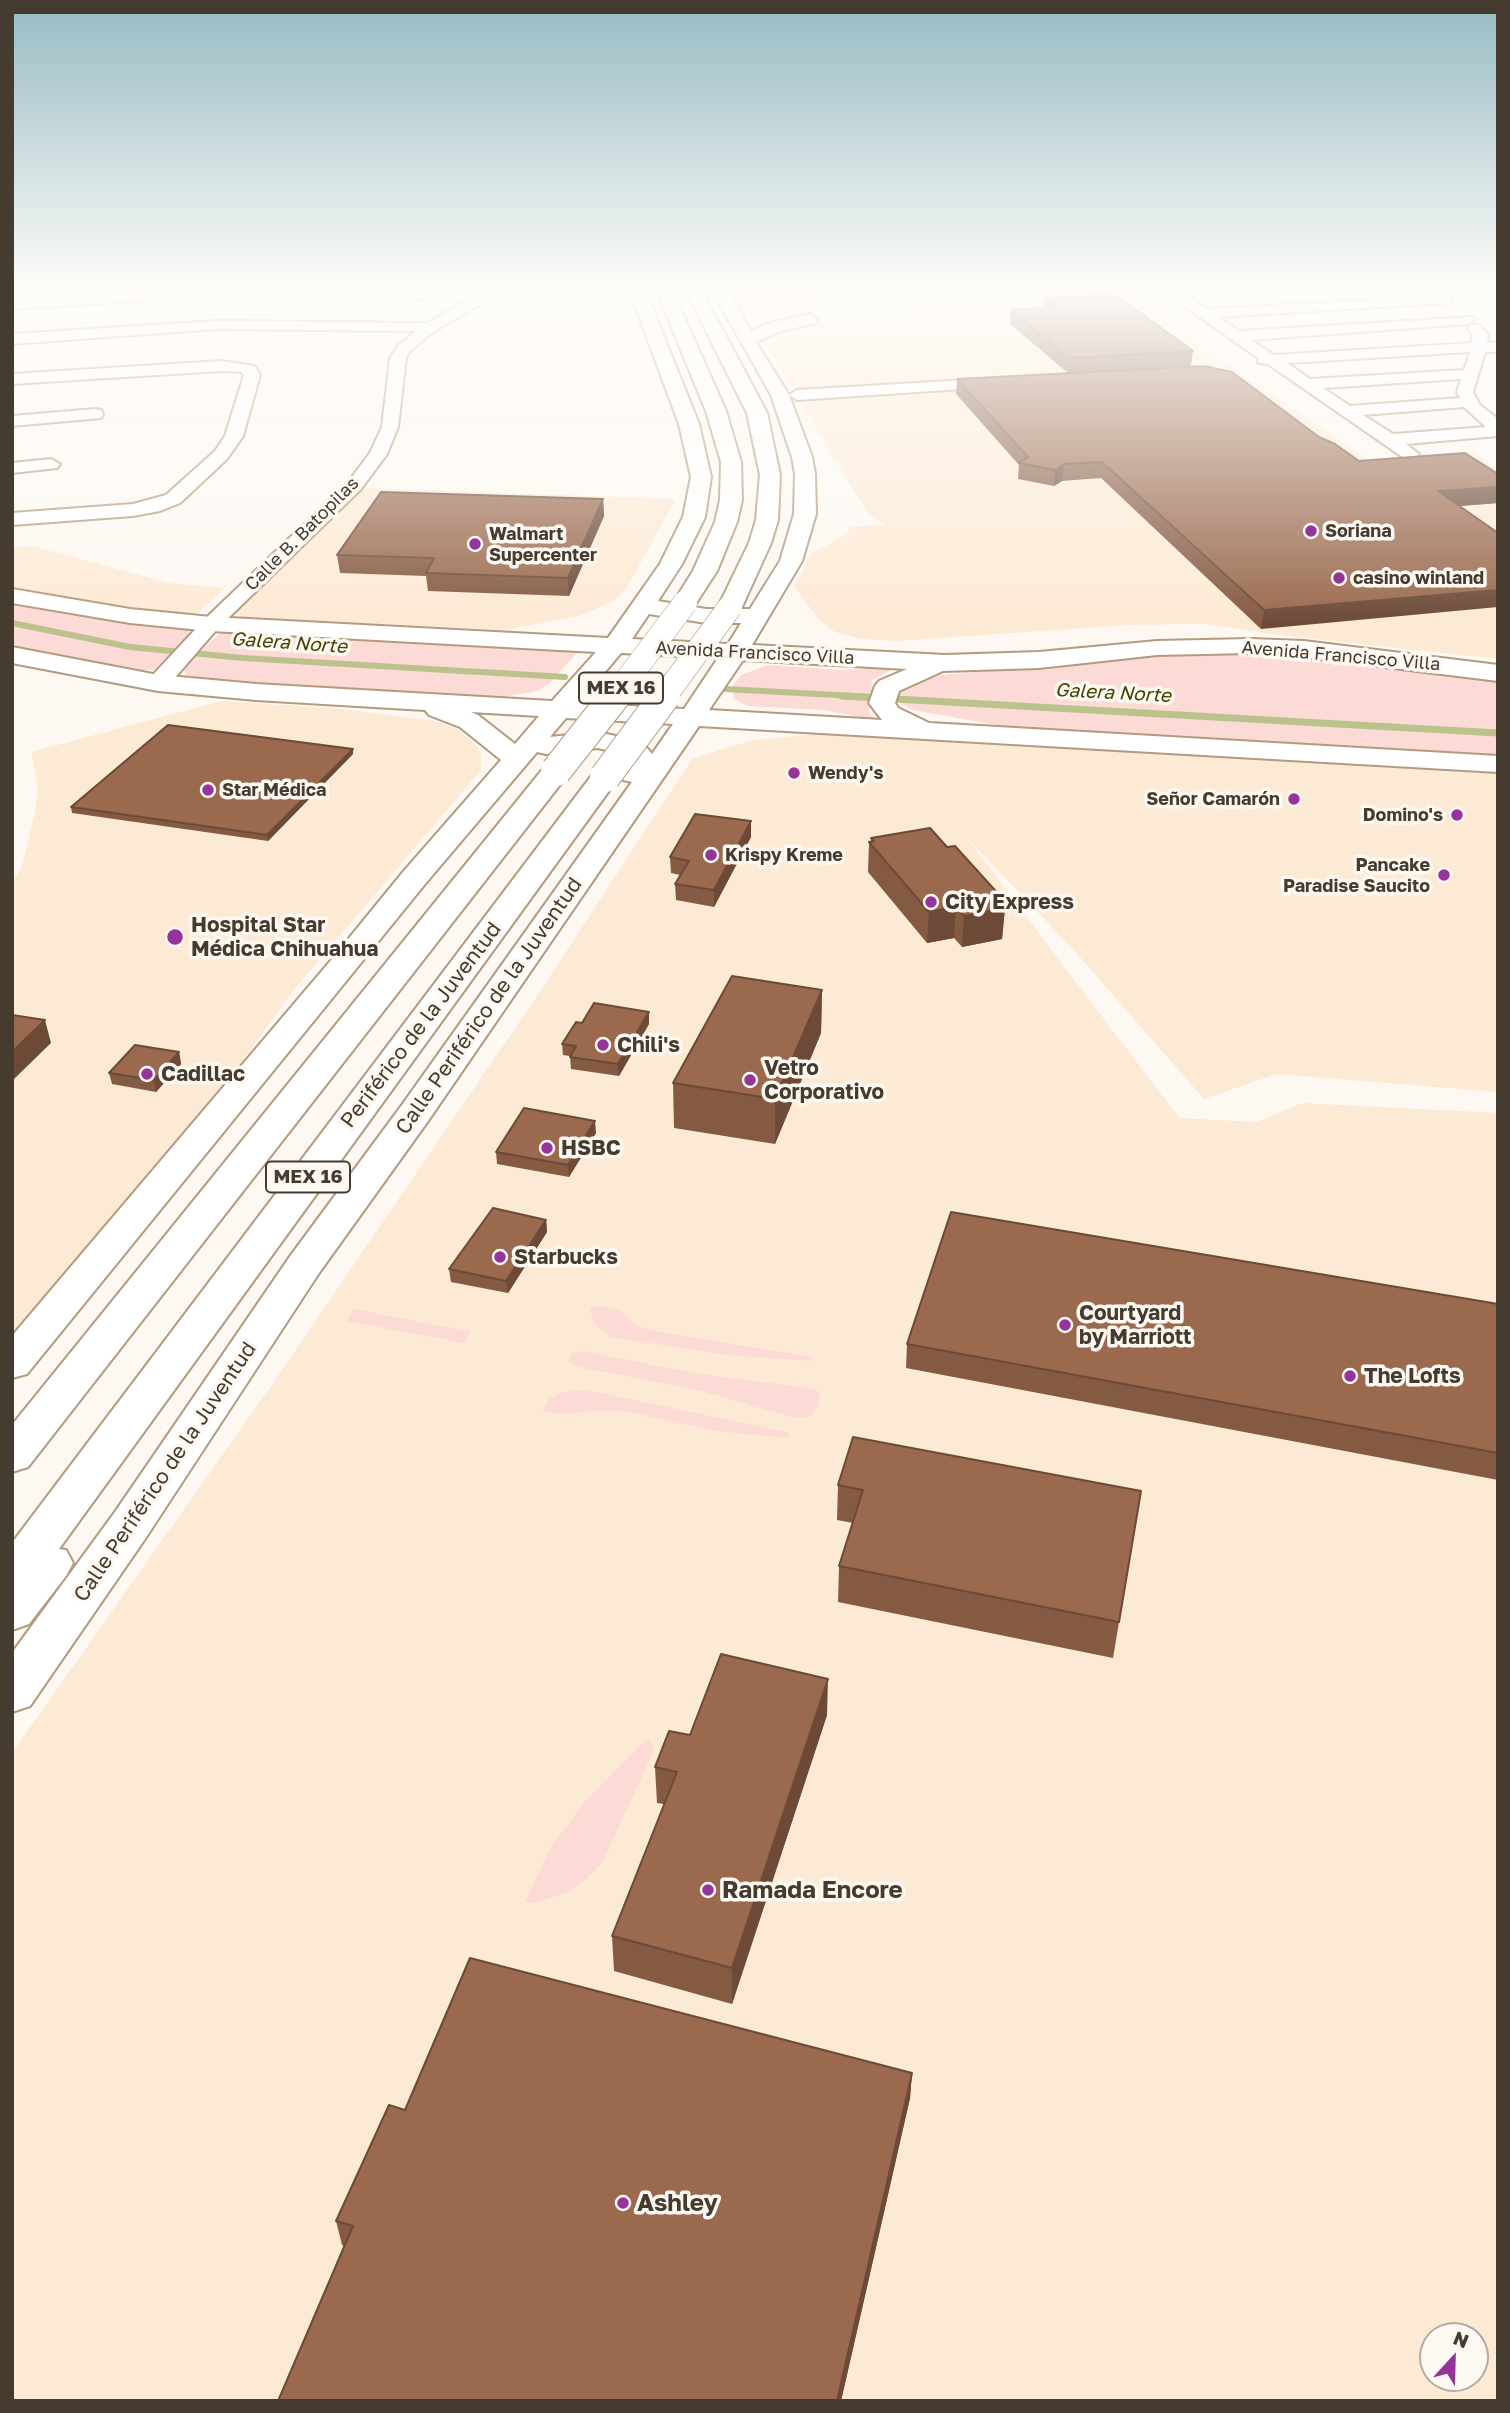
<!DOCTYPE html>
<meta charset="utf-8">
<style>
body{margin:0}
#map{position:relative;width:1510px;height:2413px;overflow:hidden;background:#fdf8f2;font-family:"Golos Text",sans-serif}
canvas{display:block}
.frame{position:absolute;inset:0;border:14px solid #453b2f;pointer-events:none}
.north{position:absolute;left:1419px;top:2322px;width:70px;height:70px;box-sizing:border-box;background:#fdf8f2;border:2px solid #b3aca4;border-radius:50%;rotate:22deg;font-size:19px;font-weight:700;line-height:28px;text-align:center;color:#453b2f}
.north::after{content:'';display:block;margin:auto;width:24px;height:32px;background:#95349b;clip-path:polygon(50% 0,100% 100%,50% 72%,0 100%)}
</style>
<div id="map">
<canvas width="1510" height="2413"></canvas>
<div class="frame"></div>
<div class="north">N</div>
</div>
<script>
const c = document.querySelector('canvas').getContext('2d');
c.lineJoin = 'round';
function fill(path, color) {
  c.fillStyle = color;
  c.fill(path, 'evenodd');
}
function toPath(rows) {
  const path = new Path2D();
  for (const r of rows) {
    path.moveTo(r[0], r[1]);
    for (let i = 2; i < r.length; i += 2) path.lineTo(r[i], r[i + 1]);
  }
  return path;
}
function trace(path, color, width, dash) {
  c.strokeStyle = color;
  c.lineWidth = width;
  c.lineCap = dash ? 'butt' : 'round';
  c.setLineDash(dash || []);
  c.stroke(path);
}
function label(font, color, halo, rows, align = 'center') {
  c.font = font + ' "Golos Text",sans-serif';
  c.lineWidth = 7;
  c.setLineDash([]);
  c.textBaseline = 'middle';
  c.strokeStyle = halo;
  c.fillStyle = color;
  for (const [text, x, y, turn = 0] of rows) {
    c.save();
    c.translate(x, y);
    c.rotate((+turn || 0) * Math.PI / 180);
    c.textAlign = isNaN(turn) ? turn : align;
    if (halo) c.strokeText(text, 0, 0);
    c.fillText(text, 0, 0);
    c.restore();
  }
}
fill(toPath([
 [801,287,816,312,741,315,729,289],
 [1131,297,1370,461,1474,452,1498,471,1498,659,1278,635,1206,624,1127,625,897,641,861,639,835,632,821,622,794,587,811,554,846,534,850,527,884,525,867,512,763,340,765,335,816,321,923,318,921,311],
 [364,488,676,499,625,591,611,602,579,616,506,630,241,617,236,613],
 [33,546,168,583,225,588,198,613,188,616,174,617,12,591,12,548],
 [222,701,343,709,436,721,455,728,471,740,481,753,481,770,292,992,234,1073,12,1339,12,883,22,866,35,813,38,786,31,752],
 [817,734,1498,773,1498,1092,1277,1074,1204,1099,1071,947,967,838,1179,1118,1257,1122,1302,1103,1498,1113,1498,2401,12,2401,12,1753,273,1383,537,996,692,759,753,740],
 [1433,2336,1475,2336,1475,2378,1433,2378]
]), '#fdead5');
fill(toPath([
 [12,602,127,623,186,628,191,633,154,670,131,670,12,645],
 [230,631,571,648,577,653,548,685,537,691,503,697,210,681,186,675,184,670,188,664,219,634],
 [1216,653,1312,657,1498,680,1498,755,1008,727,913,710,900,703,895,694,911,681,942,675,1003,670,1043,670,1145,655],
 [768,665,840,670,897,667,872,680,869,712,875,720,824,710,748,706,734,699,731,688,741,675],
 [600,1306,619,1310,638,1326,656,1331,812,1357,812,1361,726,1355,611,1337,594,1323,590,1308],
 [354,1309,471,1332,464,1343,347,1321],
 [582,1351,699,1374,802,1387,820,1392,818,1405,811,1416,796,1418,698,1390,579,1367,568,1362,571,1354],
 [580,1390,606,1394,790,1433,788,1438,716,1431,625,1411,603,1410,562,1414,542,1411,549,1399,560,1393],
 [649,1739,654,1750,602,1863,583,1882,565,1893,537,1903,525,1902,550,1849,582,1805,641,1744]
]), '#fcdad5');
trace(toPath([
 [12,623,130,647,243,658,565,677],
 [726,689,872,697]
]), '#bbc28b', 6);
trace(toPath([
 [842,696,1498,733]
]), '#bbc28b', 7);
const minor = toPath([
 [162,287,178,287,169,296,153,300,12,309,12,301,152,292,162,287],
 [300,287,478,293,487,287,504,287,488,300,436,330,410,351,406,358,398,427,387,454,361,489,218,628,166,688,150,688,147,683,150,678,204,620,349,481,370,453,382,427,390,358,399,345,416,331,217,329,12,344,12,334,217,321,428,323,465,301,305,294,300,293,300,287],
 [1157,287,1264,287,1257,291,1186,295,1207,309,1451,296,1451,302,1446,303,1219,317,1239,331,1473,317,1475,320,1468,324,1251,340,1274,355,1472,343,1472,335,1468,328,1470,325,1480,325,1488,335,1487,343,1498,342,1498,352,1485,352,1473,392,1480,405,1498,419,1498,436,1406,444,1419,454,1416,458,1404,458,1268,364,1258,363,1258,358,1157,287],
 [1470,352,1464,370,1310,379,1287,363,1470,352],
 [1461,379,1457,392,1460,398,1350,406,1323,388,1461,379],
 [1464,407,1486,427,1393,434,1363,415,1464,407],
 [221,361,255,366,260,375,243,436,227,459,180,503,160,511,133,516,12,525,12,513,133,504,166,495,215,451,225,436,244,375,241,372,221,371,12,384,12,374,221,361],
 [1001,378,1009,383,1007,386,797,400,789,395,797,390,1001,378],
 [95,409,101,410,103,414,101,418,12,426,12,416,95,409],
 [51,459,60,464,57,468,12,473,12,463,51,459]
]);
const major = toPath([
 [628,287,644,287,699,424,711,477,705,517,682,564,658,601,706,609,750,609,780,561,794,514,795,474,792,457,771,395,710,287,726,287,751,332,766,324,809,314,818,319,815,323,778,332,756,342,789,395,812,457,815,474,816,514,802,561,752,645,945,655,1039,652,1157,641,1250,639,1304,641,1498,665,1498,681,1304,657,1250,653,1157,655,1039,668,943,671,899,691,895,703,898,708,929,723,1498,756,1498,772,699,726,428,1121,319,1273,147,1536,30,1706,12,1712,12,1653,115,1512,291,1255,402,1105,632,782,623,780,619,774,626,763,622,754,598,748,546,754,537,752,425,884,27,1374,12,1378,12,1336,332,959,403,872,501,760,460,727,429,715,425,710,256,700,158,691,12,663,12,647,158,675,256,684,552,701,596,652,211,631,130,623,12,603,12,589,130,609,211,617,608,638,660,564,683,517,691,477,679,424,628,287],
 [649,614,706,623,741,623,728,644,632,639,649,614],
 [621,653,718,658,684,709,579,703,621,653],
 [743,660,907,669,879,681,875,686,869,703,882,720,709,710,743,660],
 [471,712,539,716,515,744,478,715,471,712],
 [566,718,673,724,652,754,642,742,598,732,550,737,566,718]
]);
const highway = toPath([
 [655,287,671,287,726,411,741,462,742,500,737,522,717,571,693,608,685,610,677,608,673,603,693,571,715,522,720,500,721,462,706,411,655,287],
 [684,287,700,287,767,413,780,475,778,520,771,543,742,607,738,612,730,614,722,612,718,607,749,543,756,520,760,475,747,413,684,287],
 [556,763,566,765,570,771,566,777,28,1467,12,1472,12,1425,546,765,556,763],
 [605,769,615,771,619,777,59,1549,66,1550,73,1563,66,1576,29,1624,12,1630,12,1543,595,771,605,769]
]);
trace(minor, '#b39b7f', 4);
trace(major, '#b39b7f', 4);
trace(highway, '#b39b7f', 4);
fill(minor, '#fff');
fill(major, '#fff');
fill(highway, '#fff');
const highwayBridgeFar1 = toPath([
 [614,697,685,603],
 [664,697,730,607]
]);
const highwayBridge = toPath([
 [556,771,615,696],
 [605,777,665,696]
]);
trace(highwayBridgeFar1, '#b39b7f', 25, []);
trace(highwayBridge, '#b39b7f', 32, []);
trace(highwayBridgeFar1, '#fff', 24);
trace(highwayBridge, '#fff', 30);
fill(toPath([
 [1044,298,1193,351,1191,366,1068,373,1010,324,1011,310,1043,308],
 [957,379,1319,437,1359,461,1498,474,1498,503,1460,506,1261,629,1101,478,1062,481,1054,486,1018,479,1019,465,956,394],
 [603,499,604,516,569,596,428,591,426,576,340,573,337,555],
 [353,754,268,841,72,813,71,807],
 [751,821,751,837,714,907,676,900,675,884,680,875,671,873,670,857],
 [871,838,1002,904,1005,908,1002,939,962,947,954,938,927,943,868,872,869,842,871,842],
 [822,990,821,1033,775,1144,674,1128,673,1083],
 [582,1023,649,1024,619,1076,571,1069,570,1056,563,1055,562,1044],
 [179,1052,181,1064,156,1092,112,1084,109,1073],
 [596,1133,569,1177,497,1164,496,1152],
 [546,1220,547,1232,508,1293,451,1282,449,1269],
 [1498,1304,1498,1480,906,1368,907,1344],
 [838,1485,1141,1491,1113,1658,838,1602,839,1566,853,1523,837,1520],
 [827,1715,732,2004,614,1971,612,1936,664,1804,657,1803,655,1767,690,1735],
 [912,2073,910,2098,841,2401,278,2401,344,2246,342,2245,336,2221,405,2110]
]), '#845a43');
fill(toPath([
 [1064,464,1062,481,1054,486,1055,470],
 [1498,487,1498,503,1435,508,1438,491],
 [603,499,604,516,569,596,568,578],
 [1498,590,1498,607,1261,629,1264,610],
 [353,749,353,754,268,841,267,835],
 [751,821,751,837,714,907,714,890],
 [1002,898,1001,909,1005,908,1002,939,962,947,964,916,996,899],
 [956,907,954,938,927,943,929,912],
 [822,990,821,1033,775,1144,775,1099],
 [649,1012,649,1024,619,1076,618,1064],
 [45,1020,51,1043,12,1081,12,1052],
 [179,1052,181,1064,156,1092,154,1080],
 [595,1121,596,1133,569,1177,568,1165],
 [546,1220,547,1232,508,1293,506,1281],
 [828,1679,827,1715,732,2004,732,1968],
 [912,2073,910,2098,841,2401,837,2401]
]), '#6c4a37');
const building = toPath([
 [1114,294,1193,351,1069,358,1011,310,1055,307,1044,298,1114,294],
 [1204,366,1232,372,1319,437,1335,444,1359,461,1465,453,1498,474,1498,487,1438,491,1498,533,1498,590,1264,610,1102,462,1064,464,1055,470,1019,463,1028,457,957,379,1204,366],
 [381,492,603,499,568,578,426,573,434,558,337,555,381,492],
 [168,725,353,749,267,835,71,807,168,725],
 [695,814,751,821,714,890,675,884,689,861,670,857,695,814],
 [930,828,947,847,955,846,1002,898,996,899,1005,908,964,916,956,907,929,912,869,842,874,841,871,838,930,828],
 [732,976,822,990,775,1099,673,1083,732,976],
 [594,1003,649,1012,618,1064,570,1057,576,1046,562,1044,576,1022,582,1023,594,1003],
 [12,1015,45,1020,12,1052,12,1015],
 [135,1045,179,1052,154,1080,109,1073,135,1045],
 [524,1108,595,1121,568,1165,496,1152,524,1108],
 [493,1208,546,1220,506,1281,449,1269,493,1208],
 [951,1212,1498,1304,1498,1453,907,1344,951,1212],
 [853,1437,1141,1491,1119,1622,839,1566,863,1490,838,1485,853,1437],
 [721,1654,828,1679,732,1968,612,1936,677,1772,655,1767,669,1731,690,1735,721,1654],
 [470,1958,912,2073,837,2401,278,2401,353,2226,336,2221,389,2105,405,2110,470,1958]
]);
fill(building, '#9a694e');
trace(building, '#6c4a37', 2);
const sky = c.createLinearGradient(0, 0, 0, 625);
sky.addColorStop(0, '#96bac3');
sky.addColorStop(0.46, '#fefcf9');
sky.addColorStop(1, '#fefcf900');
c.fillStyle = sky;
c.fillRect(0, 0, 1510, 625);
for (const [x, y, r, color] of [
 [1311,531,7,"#95349b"],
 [475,544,7,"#95349b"],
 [1339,578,7,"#95349b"],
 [794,773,7,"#95349b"],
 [208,790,7,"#95349b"],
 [1294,799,7,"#95349b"],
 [1457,815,7,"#95349b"],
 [711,855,7,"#95349b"],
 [1444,875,7,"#95349b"],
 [931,902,7,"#95349b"],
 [175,937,9,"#95349b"],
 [603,1045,7,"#95349b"],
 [147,1074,7,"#95349b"],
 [750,1080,7,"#95349b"],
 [547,1148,7,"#95349b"],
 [500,1257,7,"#95349b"],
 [1065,1325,7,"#95349b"],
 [1350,1376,7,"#95349b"],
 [708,1890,7,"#95349b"],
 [623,2203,7,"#95349b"]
]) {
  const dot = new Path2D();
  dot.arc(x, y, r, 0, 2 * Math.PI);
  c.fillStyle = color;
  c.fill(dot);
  trace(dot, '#fdf8f2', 2.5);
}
label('bold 18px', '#453b2f', '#fdf8f2', [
 ["Soriana",1325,531],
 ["Walmart",489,534],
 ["Supercenter",489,555],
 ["casino winland",1353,578],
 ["Wendy's",808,773],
 ["Star Médica",222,790],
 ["Señor Camarón",1280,799,"right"],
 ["Domino's",1443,815,"right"],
 ["Krispy Kreme",725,855],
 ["Pancake",1430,865,"right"],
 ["Paradise Saucito",1430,886,"right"]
], 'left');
label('18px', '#453b2f', '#fdf8f2', [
 ["Calle B. Batopilas",302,534,-45],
 ["Avenida Francisco Villa",755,653,3],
 ["Avenida Francisco Villa",1341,656,5]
]);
label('italic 19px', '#3f4400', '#fdf8f2', [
 ["Galera Norte",289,643,4],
 ["Galera Norte",1113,693,3]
]);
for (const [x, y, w] of [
 [621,688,84],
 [308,1177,84]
]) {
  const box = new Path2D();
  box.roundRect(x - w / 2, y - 15.5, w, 31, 5);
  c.fillStyle = '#fdf8f2';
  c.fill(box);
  trace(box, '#453b2f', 2);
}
label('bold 19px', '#453b2f', null, [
 ["MEX 16",621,688],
 ["MEX 16",308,1177]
]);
label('bold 21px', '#453b2f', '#fdf8f2', [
 ["City Express",945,902],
 ["Hospital Star",191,925],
 ["Médica Chihuahua",191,949],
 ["Chili's",617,1045],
 ["Vetro",764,1068],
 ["Corporativo",764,1092],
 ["Cadillac",161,1074],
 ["HSBC",561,1148],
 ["Starbucks",514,1257],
 ["Courtyard",1079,1313],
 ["by Marriott",1079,1337],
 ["The Lofts",1364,1376]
], 'left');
label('21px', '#453b2f', '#fdf8f2', [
 ["Calle Periférico de la Juventud",489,1006,-55],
 ["Periférico de la Juventud",421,1025,-53],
 ["Calle Periférico de la Juventud",165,1472,-56]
]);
label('bold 24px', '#453b2f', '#fdf8f2', [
 ["Ramada Encore",722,1890],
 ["Ashley",637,2203]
], 'left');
</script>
